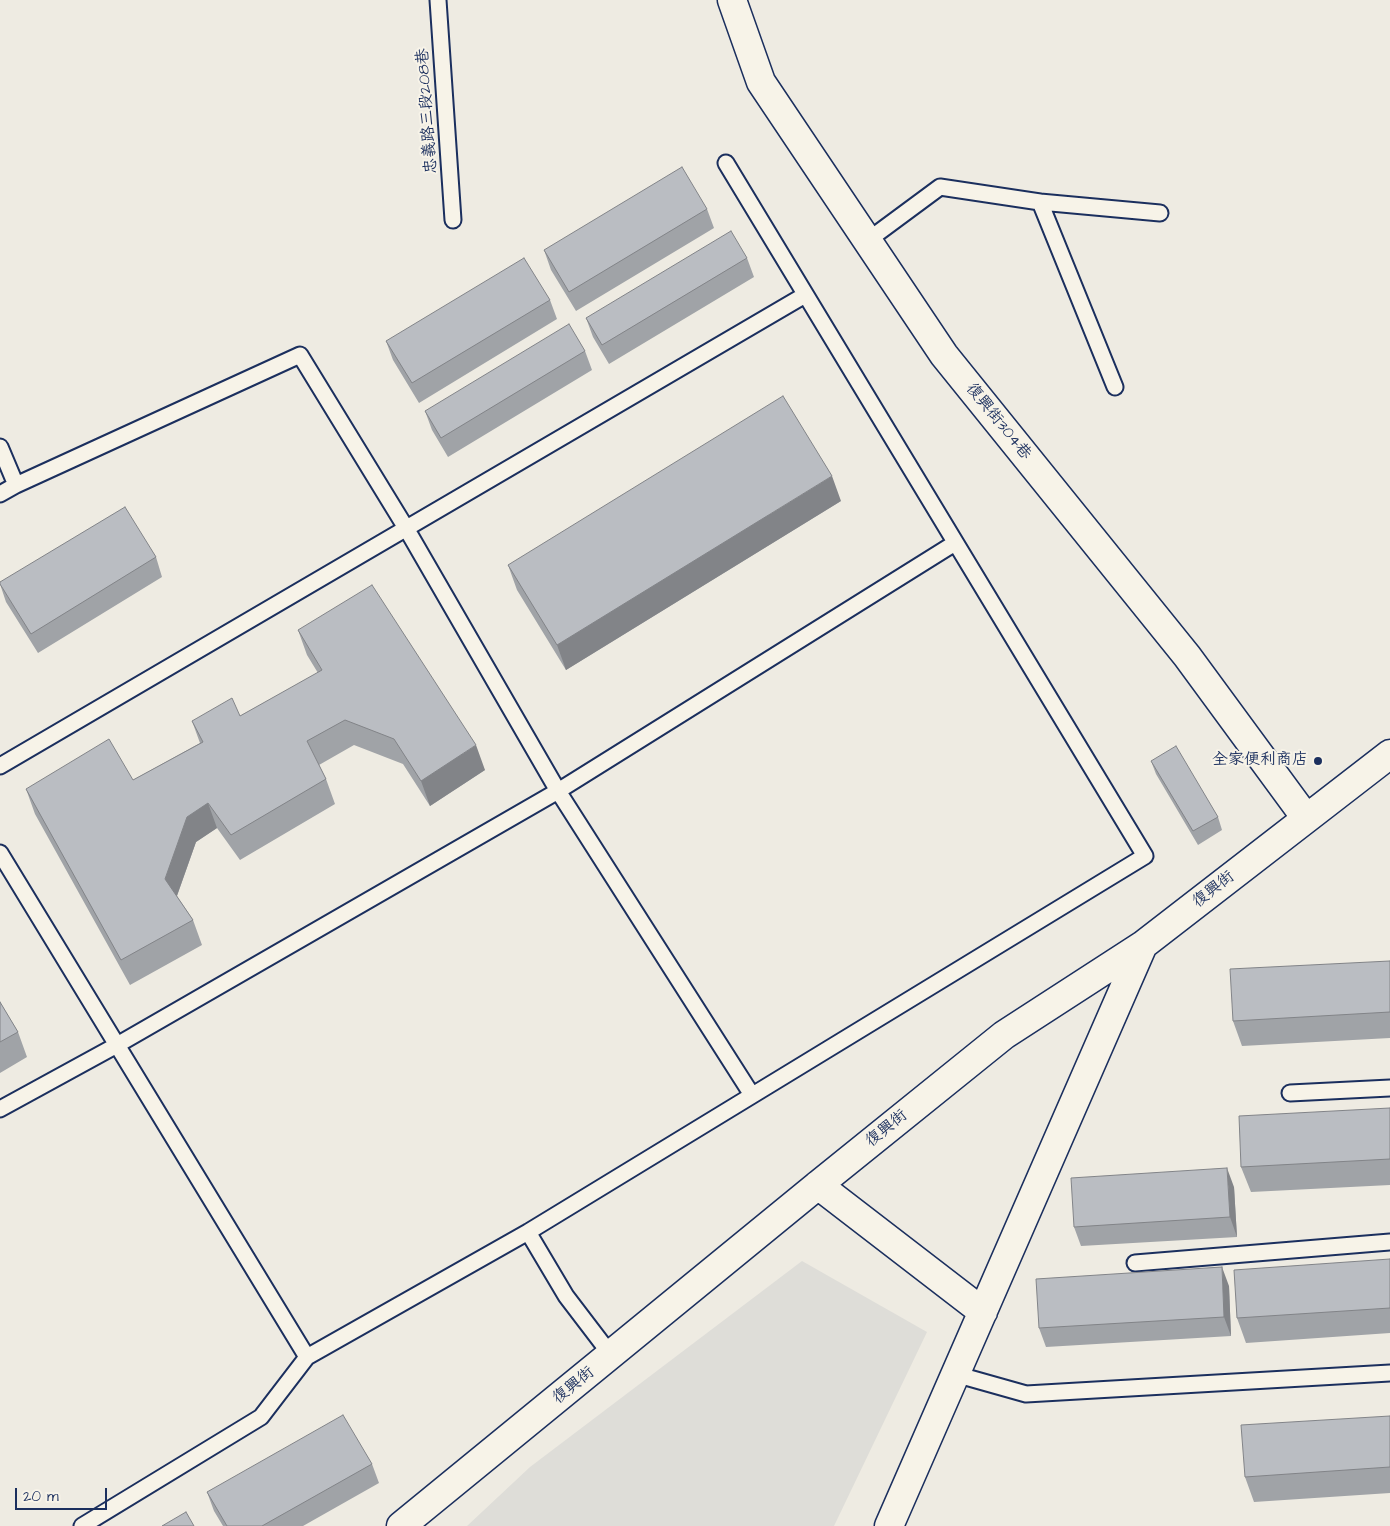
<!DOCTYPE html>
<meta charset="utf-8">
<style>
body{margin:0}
#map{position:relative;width:1390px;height:1526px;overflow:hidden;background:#eeebe2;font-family:"Architects Daughter",sans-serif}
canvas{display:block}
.scale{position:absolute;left:15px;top:1488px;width:92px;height:22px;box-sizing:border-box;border:2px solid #1b2f5e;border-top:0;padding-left:6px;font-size:15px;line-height:18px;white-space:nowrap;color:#1b2f5e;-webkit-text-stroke:4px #f7f3e8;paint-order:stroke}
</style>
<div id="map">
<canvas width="1390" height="1526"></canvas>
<div class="scale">20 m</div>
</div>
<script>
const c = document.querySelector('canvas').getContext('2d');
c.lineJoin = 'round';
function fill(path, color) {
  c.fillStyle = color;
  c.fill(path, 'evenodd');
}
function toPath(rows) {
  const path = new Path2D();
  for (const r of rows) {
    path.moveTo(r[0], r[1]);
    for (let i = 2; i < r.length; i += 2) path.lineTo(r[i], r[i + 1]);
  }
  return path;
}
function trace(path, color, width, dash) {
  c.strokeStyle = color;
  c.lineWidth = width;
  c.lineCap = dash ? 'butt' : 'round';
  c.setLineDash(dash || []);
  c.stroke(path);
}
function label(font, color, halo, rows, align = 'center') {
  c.font = font + ' "Architects Daughter","LXGW WenKai TC",sans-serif';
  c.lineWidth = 4;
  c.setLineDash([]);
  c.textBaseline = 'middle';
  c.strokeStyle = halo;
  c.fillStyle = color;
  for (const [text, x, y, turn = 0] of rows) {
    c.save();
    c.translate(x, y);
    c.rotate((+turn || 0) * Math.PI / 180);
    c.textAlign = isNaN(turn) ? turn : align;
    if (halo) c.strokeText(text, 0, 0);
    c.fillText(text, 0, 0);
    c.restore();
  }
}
fill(toPath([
 [802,1261,927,1332,834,1526,467,1526,530,1467]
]), '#deddd8');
const service = toPath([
 [438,0,453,220],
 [1040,202,1160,213],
 [867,241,940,187,1040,202,1115,387],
 [0,447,16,485,0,494],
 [16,485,300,355,406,528,558,791,752,1095],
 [0,766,805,295],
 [0,853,307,1357],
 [1290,1093,1390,1088],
 [0,1109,117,1045,558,791,955,543],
 [528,1232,566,1296,611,1355],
 [1135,1263,1390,1242],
 [955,1374,1026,1394,1390,1373],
 [82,1526,261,1417,307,1357,528,1232,1145,856,726,163]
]);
const minor = toPath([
 [732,0,761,82,944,355,1187,656,1306,818],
 [818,1185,983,1312],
 [401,1526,818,1185,1004,1035,1143,945,1390,754],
 [889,1526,1143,945]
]);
trace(service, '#1b2f5e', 19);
trace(minor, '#1b2f5e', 31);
trace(service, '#f7f3e8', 15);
trace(minor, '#f7f3e8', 28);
fill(toPath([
 [707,209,714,228,576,311,551,270,544,250],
 [747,258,754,277,609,364,593,337,586,318],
 [550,300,557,319,419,403,393,360,386,341],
 [585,351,592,370,448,457,432,430,425,411],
 [841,501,566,670,517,590,508,565],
 [156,557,162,577,38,653,6,602,0,584,0,582],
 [298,630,485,770,430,806,403,764,354,745,319,765,326,779,335,804,240,860,217,828,196,842,177,896,193,920,202,945,130,985,35,814,26,789,133,780,200,743,192,721,240,716,318,673,307,655],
 [1151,761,1218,817,1222,830,1198,845,1156,774],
 [1390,961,1390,1038,1242,1046,1233,1021],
 [0,1002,18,1032,27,1057,0,1073],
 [1390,1108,1390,1185,1251,1192,1241,1167],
 [1234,1187,1237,1237,1081,1246,1074,1227],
 [1390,1259,1390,1333,1246,1343,1237,1318],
 [1229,1286,1231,1336,1046,1347,1039,1328],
 [1390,1416,1390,1493,1254,1502,1245,1477],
 [372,1464,379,1483,303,1526,223,1526,214,1511,207,1492]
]), '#a0a3a7');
fill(toPath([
 [832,476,841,501,566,670,557,645],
 [476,745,485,770,430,806,421,781],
 [208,803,217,828,196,842,174,904,165,879,187,817],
 [1227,1168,1234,1187,1237,1237,1230,1217],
 [1222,1267,1229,1286,1231,1336,1224,1317]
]), '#828488');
const building = toPath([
 [682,167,707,209,569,292,544,250,682,167],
 [731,231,747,258,602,345,586,318,731,231],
 [524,258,550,300,412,383,386,341,524,258],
 [569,324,585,351,441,438,425,411,569,324],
 [783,396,832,476,557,645,508,565,783,396],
 [125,507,156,557,31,634,0,584,0,582,125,507],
 [372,585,476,745,421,781,394,739,345,720,307,741,326,779,231,835,208,803,187,817,165,879,193,920,121,960,26,789,109,739,133,780,203,742,192,721,232,698,240,716,322,670,298,630,372,585],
 [1176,746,1218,817,1193,831,1151,761,1176,746],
 [1390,961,1390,1012,1233,1021,1230,969,1390,961],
 [0,1002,18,1032,0,1042,0,1002],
 [1390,1108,1390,1159,1241,1167,1239,1116,1390,1108],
 [1227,1168,1230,1217,1074,1227,1071,1178,1227,1168],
 [1390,1259,1390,1308,1237,1318,1234,1270,1390,1259],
 [1222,1267,1224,1317,1039,1328,1036,1279,1222,1267],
 [343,1415,372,1464,262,1526,227,1526,207,1492,343,1415],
 [1390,1416,1390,1467,1245,1477,1241,1425,1390,1416],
 [186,1512,194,1526,162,1526,186,1512]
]);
fill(building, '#babdc2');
trace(building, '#828488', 1);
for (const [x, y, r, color] of [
 [1318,761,5,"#1b2f5e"]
]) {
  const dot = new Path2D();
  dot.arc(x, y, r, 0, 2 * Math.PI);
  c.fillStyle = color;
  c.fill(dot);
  trace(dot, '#f7f3e8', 2);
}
label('16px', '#1b2f5e', '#f7f3e8', [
 ["忠義路三段208巷",428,111,-94],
 ["復興街304巷",998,422,51],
 ["復興街",1214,890,-38],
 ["復興街",887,1129,-39],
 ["復興街",574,1386,-39]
]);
label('16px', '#1b2f5e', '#f7f3e8', [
 ["全家便利商店",1308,761]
], 'right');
</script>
